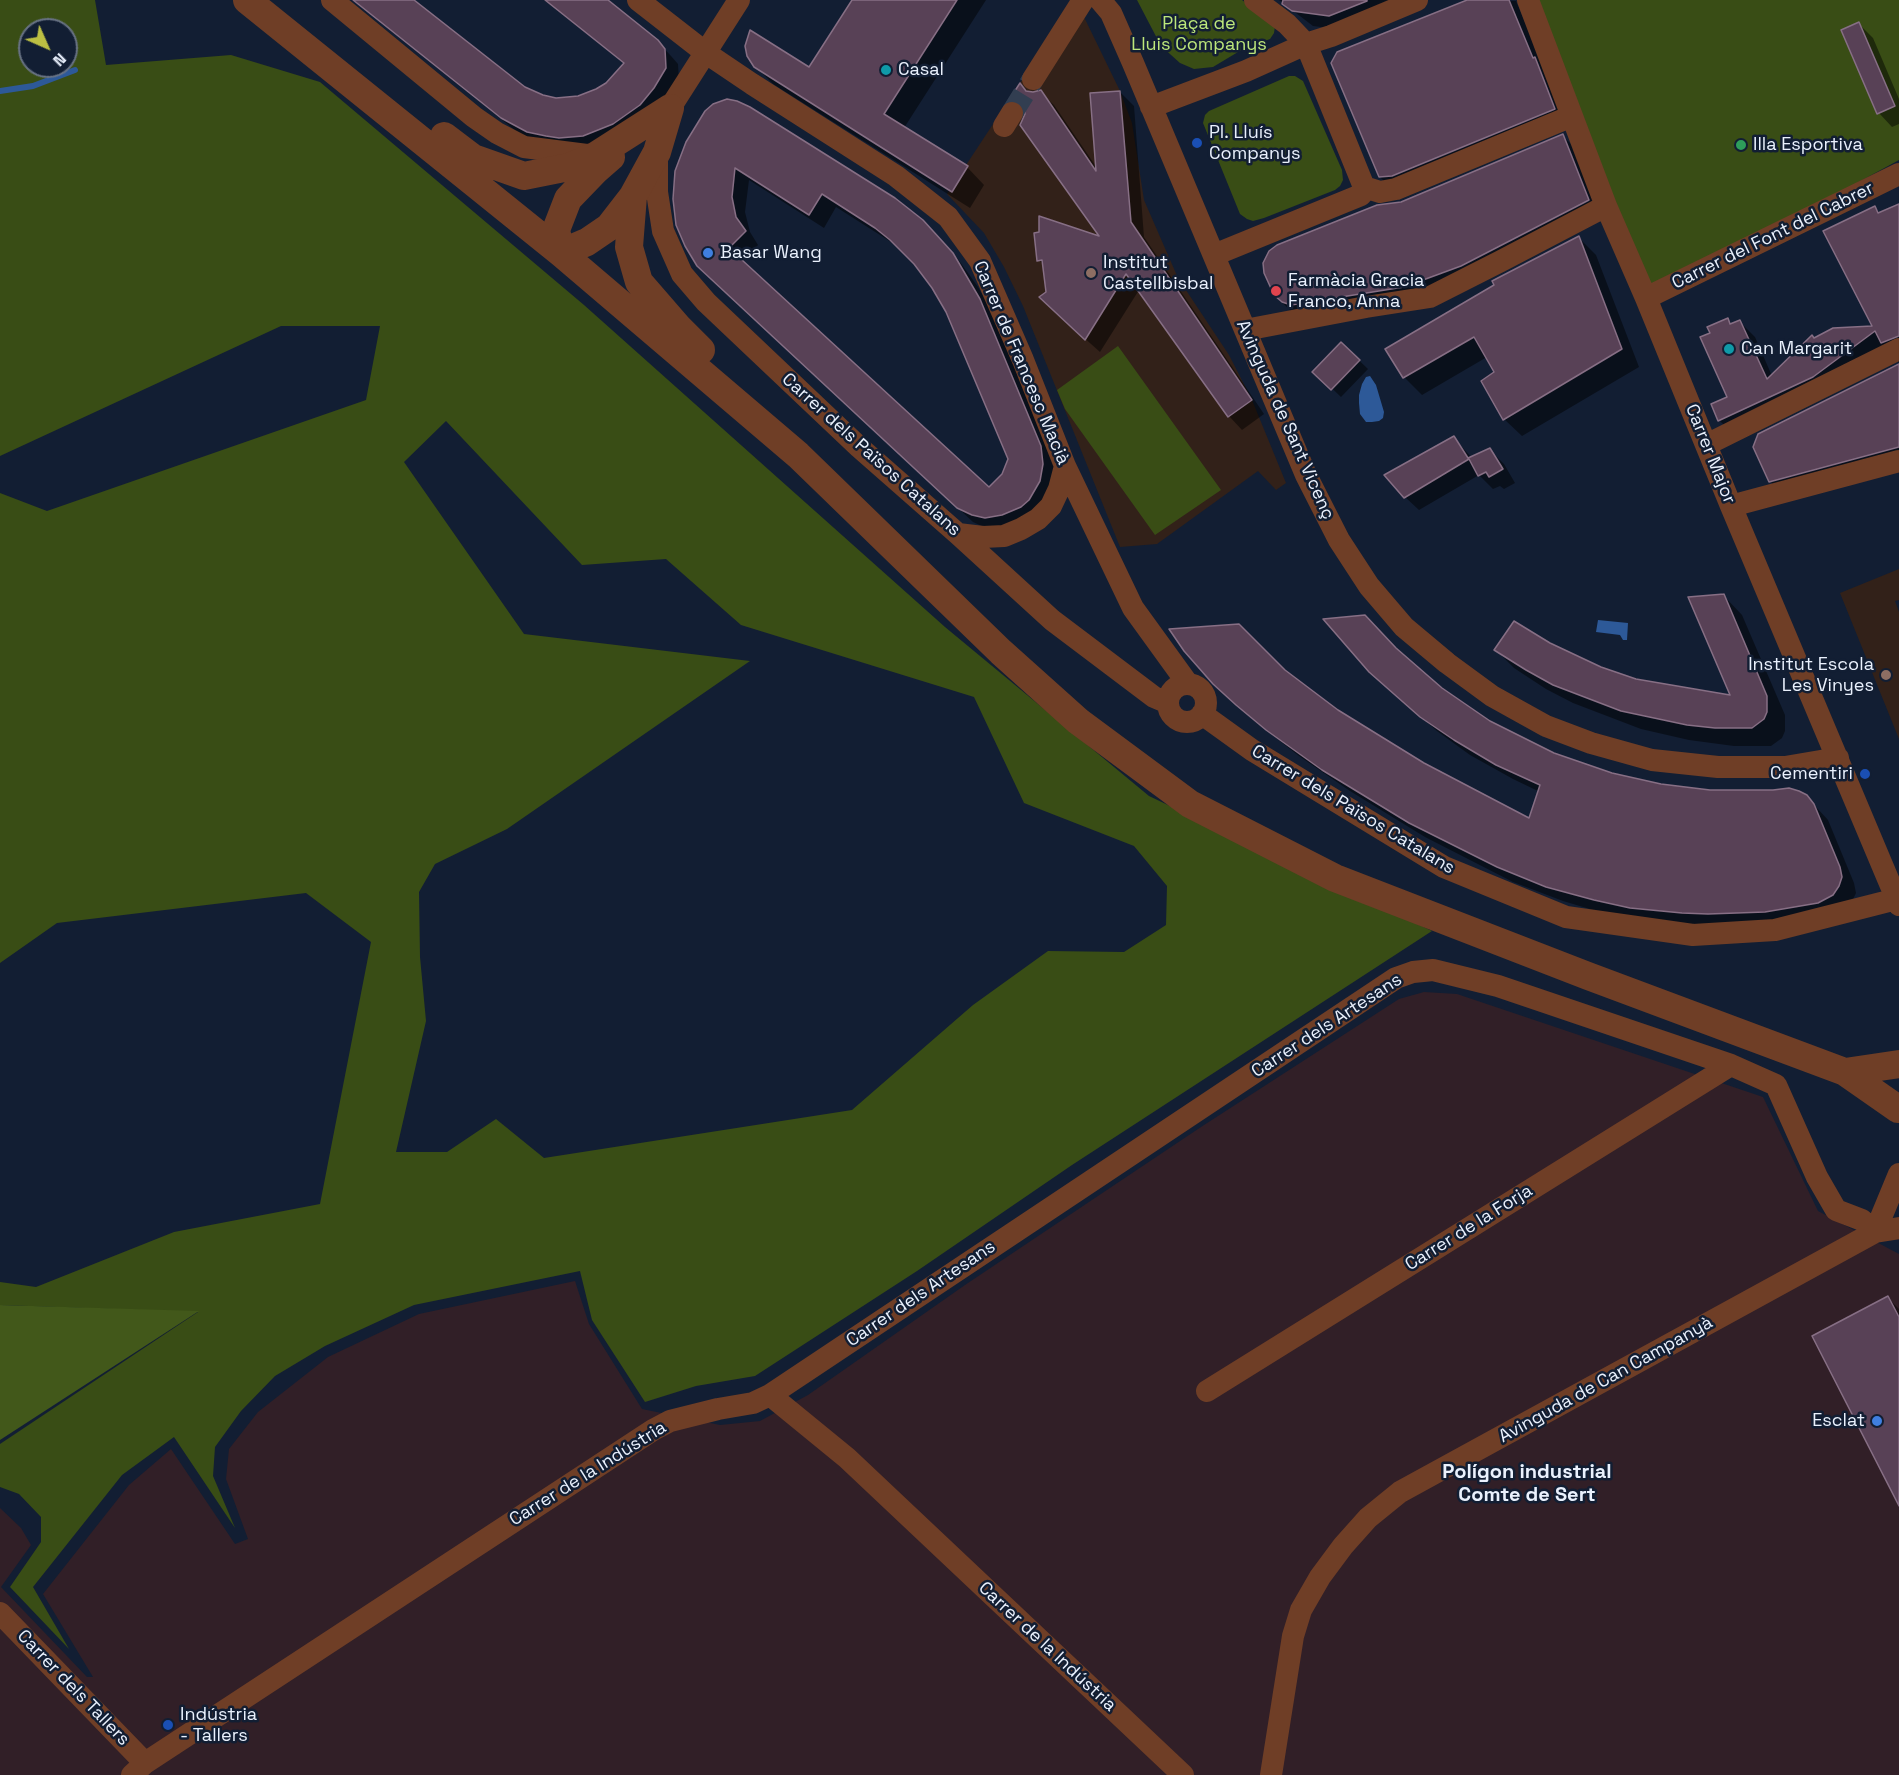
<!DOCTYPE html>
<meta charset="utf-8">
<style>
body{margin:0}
#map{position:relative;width:1899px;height:1775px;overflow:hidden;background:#121e33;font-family:"Space Grotesk",sans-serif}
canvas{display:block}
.north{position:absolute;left:18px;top:18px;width:60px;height:60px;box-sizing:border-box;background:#121e33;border:2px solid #687284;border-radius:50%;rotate:135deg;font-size:16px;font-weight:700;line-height:24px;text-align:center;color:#eaf1fd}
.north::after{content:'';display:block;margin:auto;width:21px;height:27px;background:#bcbf43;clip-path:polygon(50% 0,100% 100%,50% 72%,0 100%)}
</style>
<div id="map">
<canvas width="1899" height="1775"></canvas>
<div class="north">N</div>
</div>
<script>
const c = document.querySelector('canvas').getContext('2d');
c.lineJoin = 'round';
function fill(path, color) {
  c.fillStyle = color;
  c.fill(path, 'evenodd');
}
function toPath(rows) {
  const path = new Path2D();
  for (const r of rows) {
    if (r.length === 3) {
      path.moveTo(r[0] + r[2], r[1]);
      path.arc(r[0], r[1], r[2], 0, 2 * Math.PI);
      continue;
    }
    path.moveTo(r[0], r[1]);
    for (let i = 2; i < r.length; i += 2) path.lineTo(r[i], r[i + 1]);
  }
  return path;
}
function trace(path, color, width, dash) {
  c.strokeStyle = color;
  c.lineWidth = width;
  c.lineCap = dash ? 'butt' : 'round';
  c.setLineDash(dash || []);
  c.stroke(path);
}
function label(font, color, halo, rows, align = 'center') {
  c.font = font + ' "Space Grotesk",sans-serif';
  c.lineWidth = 5;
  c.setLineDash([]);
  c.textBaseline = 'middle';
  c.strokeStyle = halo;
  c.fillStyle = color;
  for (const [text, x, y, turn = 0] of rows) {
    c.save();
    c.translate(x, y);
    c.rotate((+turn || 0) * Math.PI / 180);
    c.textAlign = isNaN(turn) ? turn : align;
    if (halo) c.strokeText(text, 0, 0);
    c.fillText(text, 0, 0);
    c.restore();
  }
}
fill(toPath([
 [1424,992,1457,994,1763,1097,1818,1211,1899,1254,1899,1775,0,1775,0,1508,21,1528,31,1545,1,1587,87,1677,93,1677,43,1594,129,1485,171,1449,235,1544,248,1539,226,1479,229,1449,258,1412,328,1357,419,1314,575,1281,589,1324,642,1409,720,1425,760,1421,808,1395,965,1285,1201,1127,1399,999]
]), '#311f27');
fill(toPath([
 [1070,7,1085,19,1120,91,1132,123,1144,200,1178,278,1229,355,1252,400,1286,483,1276,490,1258,471,1157,544,1120,547,1023,306,1004,267,984,233,947,194],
 [1899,569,1899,600,1895,601,1899,612,1899,739,1840,593]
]), '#322119');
fill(toPath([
 [0,0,95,0,106,65,231,55,320,82,584,305,945,627,1149,796,1432,931,1072,1165,917,1271,755,1376,696,1386,645,1402,592,1320,580,1271,414,1305,325,1346,275,1376,241,1411,215,1447,213,1476,235,1528,174,1437,122,1475,33,1587,69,1649,10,1587,41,1542,41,1517,19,1494,0,1487,0,1444,198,1312,0,1305,0,1282,36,1287,174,1232,320,1204,371,942,306,893,57,923,0,963,0,493,47,511,366,400,380,326,281,326,0,456],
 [30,30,66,30,66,66,30,66],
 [446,421,582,565,666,559,741,625,974,697,1024,803,1134,846,1167,886,1166,925,1124,952,1048,951,973,1005,852,1110,544,1158,496,1119,447,1152,396,1152,426,1021,420,957,419,892,435,864,507,829,750,661,524,634,404,462],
 [1137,0,1242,0,1273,23,1275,26,1274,33,1270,39,1243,49,1213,67,1194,69,1180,63,1161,46],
 [1528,0,1899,0,1899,160,1646,298],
 [1289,76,1295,76,1303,81,1342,170,1343,180,1340,186,1335,190,1264,218,1253,221,1247,219,1240,214,1203,123,1205,115,1209,111],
 [1118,346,1221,490,1155,535,1065,409,1057,390]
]), '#394d15');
fill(toPath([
 [0,1305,199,1311,0,1440]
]), '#42581a');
fill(toPath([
 [1370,376,1376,385,1384,412,1383,418,1379,421,1372,422,1366,422,1360,414,1359,403,1359,395,1362,384,1366,377],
 [1598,620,1628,623,1627,640,1623,640,1620,635,1596,632]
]), '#2d5998');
fill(toPath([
 [352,0,412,0,524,88,543,97,568,99,587,95,607,84,625,64,544,0,605,0,657,41,671,56,678,64,679,82,668,102,597,149,542,145,516,131],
 [854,0,986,0,904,128,967,167,984,185,970,208,773,84,755,66,810,69],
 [1279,0,1419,0,1344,30,1313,26],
 [1470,0,1516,1,1567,122,1394,191,1380,177],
 [1859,24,1873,38,1899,99,1899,124,1892,127,1879,113],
 [1021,85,1028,93,1040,92,1054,105,1097,168,1120,92,1134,106,1144,237,1264,414,1242,430,1229,416,1139,290,1100,352,1054,311,1047,293,1044,265,1039,260,1041,233,1103,239,1027,114,1024,113,1011,100],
 [1563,136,1576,149,1601,213,1475,278,1291,311,1277,298,1401,203],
 [687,143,910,211,955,255,978,287,993,314,1054,461,1056,486,1035,520,988,529,973,522,713,279],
 [749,180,824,228,836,207,891,242,906,254,934,287,947,311,1009,459,1004,475,990,489,742,262,758,245,750,232,745,212],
 [1899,205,1899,356,1734,435,1719,420,1728,398,1712,334,1727,320,1732,325,1740,322,1755,337,1772,376,1815,339,1874,327,1874,207,1881,214],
 [1578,237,1596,255,1639,367,1522,436,1504,419,1496,373,1487,357,1422,395,1404,377],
 [1342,344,1368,369,1341,397,1315,372],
 [1899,366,1899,465,1785,496,1770,481],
 [1454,438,1472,458,1490,450,1504,464,1515,483,1504,489,1500,486,1493,489,1479,475,1419,510,1405,497],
 [1724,596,1742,615,1785,715,1785,731,1782,738,1771,746,1734,746,1689,740,1641,729,1573,703,1546,689,1514,668,1496,650,1549,644,1600,668,1636,680,1732,697],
 [1401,655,1441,689,1490,722,1553,755,1611,774,1660,786,1710,791,1806,796,1828,820,1854,883,1856,893,1848,910,1833,918,1697,927,1610,915,1563,901,1513,882,1425,837,1350,791,1299,756,1253,720,1230,699,1284,672,1337,711,1423,765,1530,820,1540,792,1513,779,1470,755,1437,731,1386,687],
 [1888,1298,1899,1309,1899,1503]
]), '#0007');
trace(toPath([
 [0,91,33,86,75,70]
]), '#2d5998', 6);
const building = toPath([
 [353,0,414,0,525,87,543,95,556,98,578,96,596,89,606,83,624,63,545,0,608,0,658,40,665,49,666,68,654,88,640,105,613,124,583,136,559,138,546,136,527,132,501,118,353,0],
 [852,0,957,0,884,114,968,166,952,192,754,67,747,56,745,46,750,30,809,67,852,0],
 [1283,0,1367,0,1367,1,1329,16,1292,11,1282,4,1283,0],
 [1467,0,1509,0,1533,58,1535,57,1555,109,1392,176,1379,177,1331,63,1337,52,1467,0],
 [1859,22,1895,106,1877,114,1841,30,1859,22],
 [1020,83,1026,91,1033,92,1041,90,1096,171,1090,93,1120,91,1131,222,1252,400,1228,417,1126,274,1085,340,1039,297,1046,292,1042,260,1037,261,1034,233,1039,232,1039,216,1099,236,1020,125,1025,114,1024,107,1019,101,1009,100,1020,83],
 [727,99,737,101,750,107,895,198,923,220,953,253,980,299,1041,446,1043,464,1040,481,1029,500,1021,507,1002,515,985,518,972,515,957,508,697,266,685,246,676,225,673,199,675,171,686,142,705,111,713,104,727,99],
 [735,168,809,215,822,194,875,228,890,240,914,264,932,288,946,312,1008,459,1002,474,989,487,729,248,746,231,736,217,732,197,735,168],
 [1563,134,1589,200,1461,266,1404,287,1291,305,1282,302,1274,295,1264,273,1263,263,1269,251,1277,245,1377,205,1401,202,1563,134],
 [1899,204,1899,336,1881,343,1875,331,1813,377,1718,421,1711,404,1727,397,1700,337,1710,333,1707,327,1728,318,1730,324,1740,320,1767,379,1812,335,1814,338,1833,328,1872,326,1823,231,1875,206,1878,213,1899,204],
 [1579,236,1622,349,1503,420,1481,381,1494,372,1474,337,1403,378,1385,349,1494,285,1492,281,1579,236],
 [1341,342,1360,360,1331,390,1312,372,1341,342],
 [1899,364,1899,447,1769,482,1753,447,1758,434,1899,364],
 [1454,436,1468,458,1490,448,1503,469,1489,477,1486,472,1478,476,1469,459,1404,498,1384,475,1454,436],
 [1724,594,1767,696,1767,712,1764,719,1752,728,1715,728,1687,725,1621,711,1553,685,1526,670,1494,650,1514,621,1550,643,1601,667,1636,679,1730,695,1688,597,1724,594],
 [1365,615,1396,648,1442,688,1490,721,1554,753,1612,773,1661,784,1710,790,1773,790,1789,788,1799,791,1807,795,1814,804,1840,867,1842,877,1839,886,1833,895,1818,903,1765,912,1708,914,1682,913,1630,908,1594,900,1546,887,1497,867,1409,823,1322,770,1266,730,1236,705,1213,684,1184,651,1169,629,1239,624,1285,670,1338,710,1424,763,1529,818,1540,785,1496,765,1454,740,1420,717,1369,672,1323,619,1365,615],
 [1888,1296,1899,1317,1899,1506,1812,1336,1888,1296]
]);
fill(building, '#584156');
trace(building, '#876f85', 1.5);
trace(toPath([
 [1012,113,1033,79]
]), '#323e51', 22, [22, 11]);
trace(toPath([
 [332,0,474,117,497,133,524,147,595,156],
 [638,0,706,53,752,84,896,176,948,217,980,261,1023,360,1065,466,1133,608,1188,684],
 [1100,0,1111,13,1133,63,1306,475,1339,540,1369,586,1404,627,1447,663,1492,696,1546,726,1591,743,1652,760,1718,767,1785,767,1838,758],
 [1528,0,1606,206,1646,298,1731,506,1899,905],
 [1033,79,1083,0],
 [1151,107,1246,71,1306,44,1331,36,1417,0],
 [670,108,739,0],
 [1004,126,1012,113],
 [657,153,657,192,663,231,682,274,706,302,859,447,958,534,1052,620,1154,697,1168,703],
 [1364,187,1380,192,1396,189,1572,116],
 [1214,255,1361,195,1364,187,1306,44,1287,24,1255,0],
 [1646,298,1899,174],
 [1245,330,1366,307,1430,297,1501,261,1606,206],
 [1706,445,1899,349],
 [1731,506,1899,461],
 [958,534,983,537,1004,536,1021,529,1038,519,1051,506,1059,489,1065,466],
 [1187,703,19],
 [1202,714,1252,750,1444,867,1566,917,1693,935,1775,930,1897,899],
 [1875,1232,1899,1174],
 [1207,1391,1731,1065],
 [770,1395,847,1458,1183,1775],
 [0,1613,145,1763],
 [132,1775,145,1763,653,1430,670,1421,718,1409,753,1403,770,1395,1381,988,1396,978,1413,972,1433,970,1498,986,1731,1065,1776,1085,1817,1177,1836,1210,1862,1220,1875,1232],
 [1271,1775,1293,1636,1301,1610,1320,1577,1343,1546,1368,1518,1400,1492,1875,1232,1899,1228]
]), '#6f3e26', 22);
trace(toPath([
 [247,0,561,253,798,455,1001,652,1078,721,1190,804,1335,878,1588,976,1845,1072,1898,1109],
 [444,136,473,158,524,176,569,167,595,156,670,108],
 [633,196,629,247,639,282,678,327,701,350],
 [561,253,556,230,568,199,595,171,611,157],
 [561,253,587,242,609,227,633,196,657,152,670,108],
 [1845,1072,1899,1064]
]), '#6f3e26', 28);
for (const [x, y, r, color] of [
 [886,70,6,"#0f9aa8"],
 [1197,143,6,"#1a4fb4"],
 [1741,145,6,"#2e9e5b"],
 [708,253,6,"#3f7fe0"],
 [1091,273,6,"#8d6e63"],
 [1276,291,6,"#e0444e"],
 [1729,349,6,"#0f9aa8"],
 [1886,675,6,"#8d6e63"],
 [1865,774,6,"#1a4fb4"],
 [1877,1421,6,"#3f7fe0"],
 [168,1725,6,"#1a4fb4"]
]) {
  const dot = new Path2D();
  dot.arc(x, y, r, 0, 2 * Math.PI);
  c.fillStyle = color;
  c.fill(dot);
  trace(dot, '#121e33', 2);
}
label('18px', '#bde77b', '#121e33', [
 ["Plaça de",1199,24],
 ["Lluis Companys",1199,45]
]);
label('18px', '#eaf1fd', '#121e33', [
 ["Casal",898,70],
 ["Pl. Lluís",1209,133],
 ["Companys",1209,154],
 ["Illa Esportiva",1753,145],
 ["Basar Wang",720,253],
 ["Institut",1103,263],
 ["Castellbisbal",1103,284],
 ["Farmàcia Gracia",1288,281],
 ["Franco, Anna",1288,302],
 ["Can Margarit",1741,349],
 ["Institut Escola",1874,665,"right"],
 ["Les Vinyes",1874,686,"right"],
 ["Cementiri",1853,774,"right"],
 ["Esclat",1865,1421,"right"],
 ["Indústria",180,1715],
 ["- Tallers",180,1736]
], 'left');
label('18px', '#eaf1fd', '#121e33', [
 ["Carrer del Font del Cabrer",1773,236,-26],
 ["Carrer de Francesc Macià",1021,363,67],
 ["Avinguda de Sant Vicenç",1285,420,66],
 ["Carrer Major",1710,454,68],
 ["Carrer dels Països Catalans",871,455,42],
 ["Carrer dels Països Catalans",1353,810,31],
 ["Carrer dels Artesans",1327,1026,-33],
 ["Carrer de la Forja",1469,1228,-32],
 ["Carrer dels Artesans",921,1294,-34],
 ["Avinguda de Can Campanyà",1606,1380,-29],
 ["Carrer de la Indústria",588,1474,-32],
 ["Carrer de la Indústria",1047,1647,43],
 ["Carrer dels Tallers",73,1688,46]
]);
label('bold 20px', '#eaf1fd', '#121e33', [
 ["Polígon industrial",1527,1473],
 ["Comte de Sert",1527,1496]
]);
</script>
